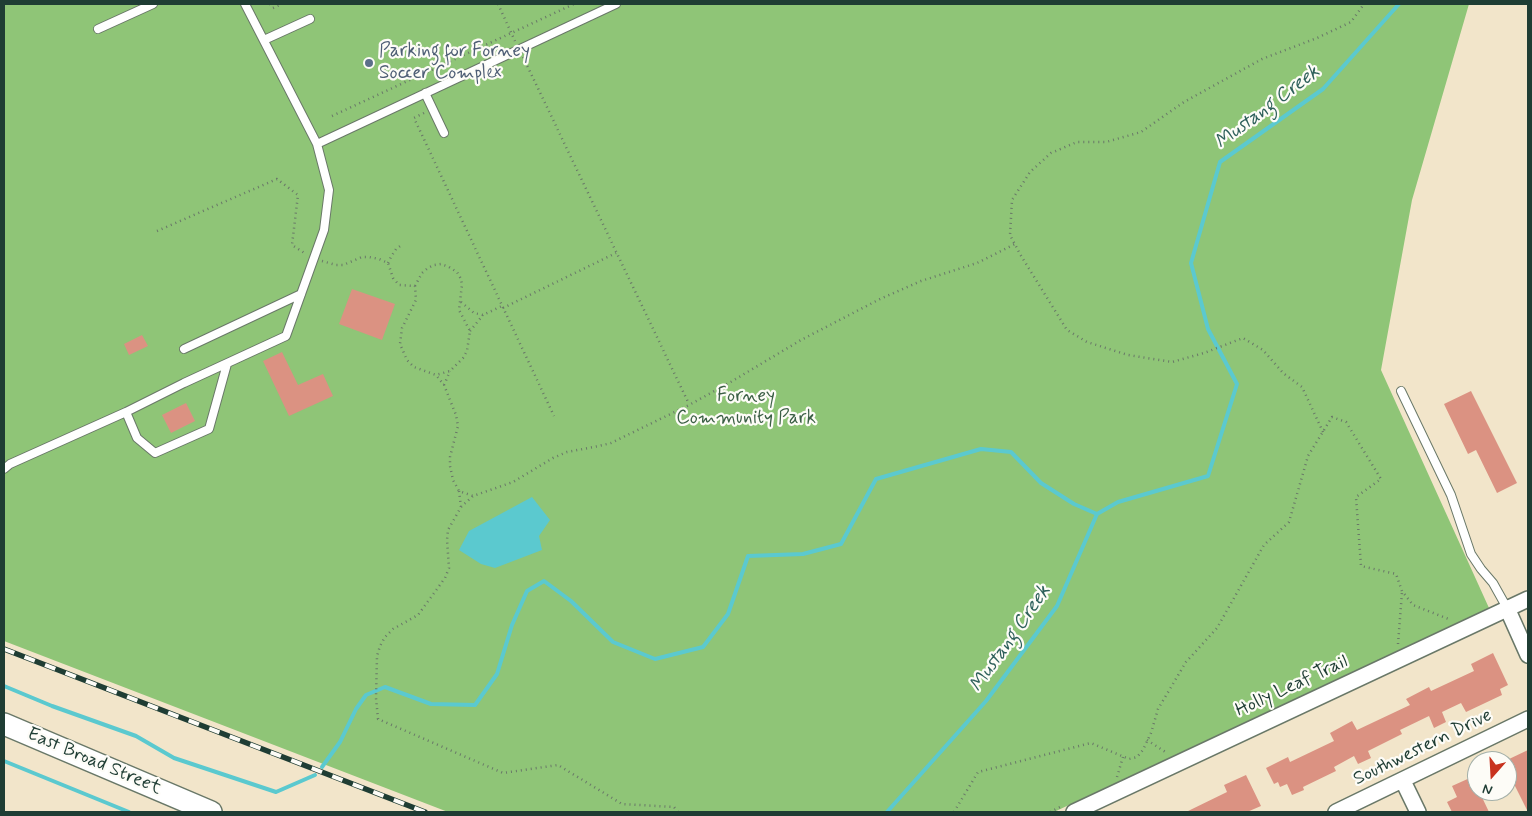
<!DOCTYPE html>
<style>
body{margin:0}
#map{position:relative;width:1532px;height:816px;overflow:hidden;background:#f2e5ca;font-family:Mynerve,sans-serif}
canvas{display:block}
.frame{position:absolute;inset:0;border:5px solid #1f3d34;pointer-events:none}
.north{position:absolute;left:1467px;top:751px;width:50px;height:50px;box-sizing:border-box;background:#fdfcf7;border:1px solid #a4b0a9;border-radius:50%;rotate:199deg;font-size:14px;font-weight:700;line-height:20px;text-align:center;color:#1f3d34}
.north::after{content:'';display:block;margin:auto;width:18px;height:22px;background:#c8321e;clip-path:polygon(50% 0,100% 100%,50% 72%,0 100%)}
</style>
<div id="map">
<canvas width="1532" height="816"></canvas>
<div class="frame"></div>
<div class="north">N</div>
</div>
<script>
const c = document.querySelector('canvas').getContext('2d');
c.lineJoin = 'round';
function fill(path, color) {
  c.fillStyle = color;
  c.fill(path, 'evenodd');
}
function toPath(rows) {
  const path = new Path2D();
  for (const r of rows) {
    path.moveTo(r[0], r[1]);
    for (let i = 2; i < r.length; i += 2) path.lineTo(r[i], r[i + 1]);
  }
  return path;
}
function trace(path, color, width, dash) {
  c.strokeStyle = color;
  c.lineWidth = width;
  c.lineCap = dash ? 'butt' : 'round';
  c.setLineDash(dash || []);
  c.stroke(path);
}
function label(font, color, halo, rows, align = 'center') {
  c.font = font + ' Mynerve,sans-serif';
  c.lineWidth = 4.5;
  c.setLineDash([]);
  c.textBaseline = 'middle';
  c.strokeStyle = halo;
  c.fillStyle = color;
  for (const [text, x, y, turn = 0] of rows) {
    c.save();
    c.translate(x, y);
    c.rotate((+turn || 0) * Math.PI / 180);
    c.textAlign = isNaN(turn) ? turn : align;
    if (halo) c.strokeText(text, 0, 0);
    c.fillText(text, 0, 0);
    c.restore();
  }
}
fill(toPath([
 [4,4,1469,4,1412,200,1381,370,1489,608,1054,812,448,812,4,641]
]), '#8fc577');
fill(toPath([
 [532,497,550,520,539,536,542,550,495,568,481,564,459,550,469,531]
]), '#5bc9cf');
trace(toPath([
 [4,686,52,706,136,736,174,758,276,792,315,775],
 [4,761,129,812],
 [322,767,340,742,356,709,366,695,385,687,431,704,475,705,497,674,512,625,527,591,544,581,571,601,613,642,655,659,703,647,728,614,748,556,803,554,841,544,876,479,981,449,1011,452,1041,483,1074,504,1097,514],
 [887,812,986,701,1057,606,1097,514,1118,502,1208,476,1237,384,1208,329,1191,263,1220,162,1323,89,1399,4]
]), '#5bc9cf', 4);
fill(toPath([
 [352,289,395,304,382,340,339,324],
 [142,335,148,346,129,355,124,344],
 [282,352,298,385,323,374,333,396,289,416,263,361],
 [1471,391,1517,483,1497,493,1476,450,1468,454,1444,404],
 [186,403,195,421,171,433,162,415],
 [1493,653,1508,685,1500,689,1502,695,1466,712,1461,703,1442,712,1446,722,1434,728,1429,716,1400,730,1402,734,1368,751,1371,758,1358,764,1354,756,1334,767,1336,771,1303,787,1304,790,1292,795,1287,784,1280,787,1278,782,1274,784,1266,768,1288,757,1290,762,1334,741,1330,733,1352,721,1357,730,1410,705,1406,699,1429,687,1431,691,1474,671,1471,664],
 [1528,750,1528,812,1514,784,1511,786,1507,776,1507,760],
 [1246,775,1261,806,1247,812,1186,812,1227,792,1224,785],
 [1472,777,1477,787,1477,791,1479,791,1489,812,1452,812,1447,802,1457,797,1452,786]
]), '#db9282');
const lane = toPath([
 [98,29,153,4],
 [264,40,310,19],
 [425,93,444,133],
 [317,144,616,4],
 [184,349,301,294],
 [1401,391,1451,495,1471,554,1481,569,1493,583,1507,608],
 [126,412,137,438,155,453,209,429,227,364],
 [4,469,10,464,126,412,184,383,286,336,324,230,329,190,317,144,245,4]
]);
const street = toPath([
 [1507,608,1528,655],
 [1403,781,1418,812],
 [1074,812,1528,599],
 [1336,812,1528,719]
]);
const secondary = toPath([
 [4,724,211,812]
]);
trace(lane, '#697868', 10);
trace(street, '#697868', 18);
trace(secondary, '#697868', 24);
trace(toPath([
 [270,4,273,8,282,4],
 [498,4,515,41],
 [523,57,689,404],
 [424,113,414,118,554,416],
 [332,116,574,4],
 [157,231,277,179,298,195,292,245,306,254],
 [322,261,336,265,343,265,362,257,369,257,379,259,388,263,393,278,399,285,415,286,416,300,402,328,400,344,407,360,414,367,436,375,444,385,456,415,458,426,450,457,450,466,453,480,459,491,473,496],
 [388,263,391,257,396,249,403,244],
 [415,286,422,273,428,268,434,265,441,264,449,267,457,272,461,279,462,285,459,310,470,331,467,351,463,358,450,371,436,375],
 [461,302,474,313,483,315,502,306],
 [503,308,616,253],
 [470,331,483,315],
 [444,385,450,371],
 [1323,432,1302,387,1283,373,1263,350,1243,338,1204,353,1172,362,1128,355,1087,342,1067,330,1020,254,1010,235,1012,200,1030,172,1051,153,1077,142,1106,142,1141,132,1184,102,1262,59,1317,38,1351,22,1364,4],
 [459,491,461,507],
 [1398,644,1402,592],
 [1147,740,1167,753],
 [1117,777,1123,757],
 [678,812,674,807,622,804,558,765,503,773,378,719,376,698,377,656,380,646,385,637,393,629,418,615,445,578,449,568,447,540,448,530,461,507,473,496,513,482,553,458,567,452,599,446,611,443,689,405,729,383,801,340,880,299,921,281,977,263,1015,244],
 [954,812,978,772,1091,743,1129,759,1137,757,1143,750,1151,733,1158,709,1186,662,1217,628,1264,545,1289,522,1308,456,1332,417,1346,422,1381,479,1356,497,1361,566,1396,574,1402,591,1413,605,1451,620],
 [1050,812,1062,806]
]), '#697868', 2.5, [1, 4]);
trace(lane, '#fff', 8);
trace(street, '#fff', 15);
trace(secondary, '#fff', 21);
const rail = toPath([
 [4,649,425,812]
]);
trace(rail, '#1f3d34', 5.5);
trace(rail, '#fdfcf7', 4, [11]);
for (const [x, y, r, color] of [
 [369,63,5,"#5c6f8a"]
]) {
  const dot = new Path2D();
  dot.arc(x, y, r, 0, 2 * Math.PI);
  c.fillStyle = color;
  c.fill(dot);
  trace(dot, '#fdfcf7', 2);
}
label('19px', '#4e5e75', '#fdfcf7', [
 ["Parking for Forney",379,52],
 ["Soccer Complex",379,74]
], 'left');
label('19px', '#3b5f45', '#fdfcf7', [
 ["Forney",746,397],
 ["Community Park",746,419]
]);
label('19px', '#1f3d34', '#fdfcf7', [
 ["Holly Leaf Trail",1292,687,-25],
 ["Southwestern Drive",1423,748,-26],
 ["East Broad Street",94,762,23]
]);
label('italic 20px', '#2e605b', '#fdfcf7', [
 ["Mustang Creek",1268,108,-37],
 ["Mustang Creek",1011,639,-55]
]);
</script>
